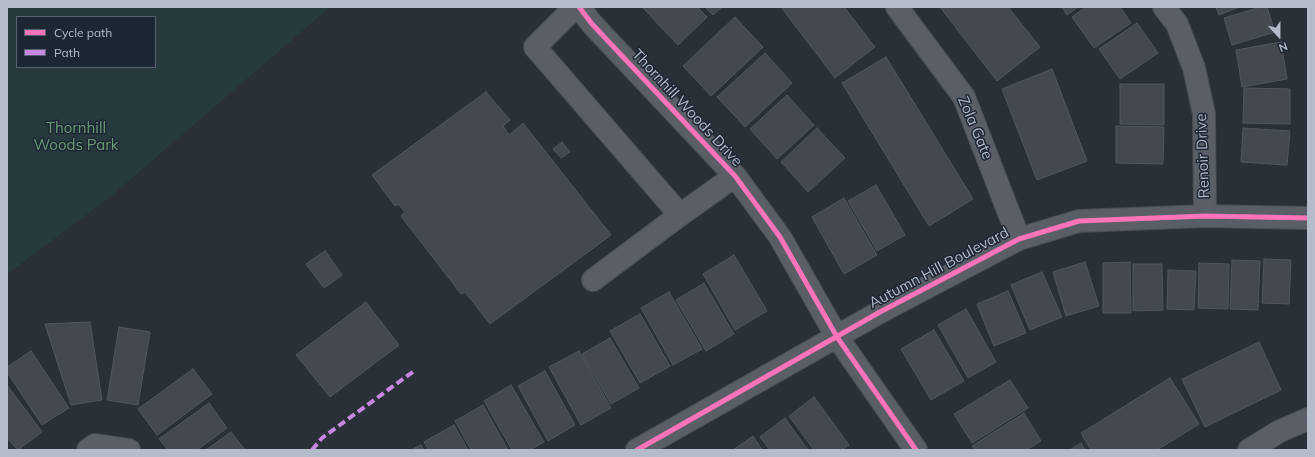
<!DOCTYPE html>
<style>
body{margin:0}
#map{position:relative;width:1315px;height:457px;overflow:hidden;background:#2a3038;font-family:Mulish,sans-serif}
canvas{display:block}
.frame{position:absolute;inset:0;border:8px solid #b4bcc9;pointer-events:none}
.legend{position:absolute;left:16px;top:16px;width:140px;height:52px;box-sizing:border-box;background:#1d2633;border:1px solid #59626f;margin:0;padding:5px 7px;list-style:none;font-size:12px;color:#b4bcc9}
.legend li{display:flex;align-items:center;gap:8px;height:20px}
.legend b{width:20px;border:1px solid #59626f}
.north{position:absolute;left:1259px;top:16px;width:40px;height:40px;-webkit-text-stroke:3px #1d2633;paint-order:stroke;rotate:159deg;font-size:11px;font-weight:700;line-height:16px;text-align:center;color:#b4bcc9}
.north::after{content:'';display:block;margin:auto;width:14px;height:18px;background:#b4bcc9;clip-path:polygon(50% 0,100% 100%,50% 72%,0 100%)}
</style>
<div id="map">
<canvas width="1315" height="457"></canvas>
<div class="frame"></div>
<ul class="legend">
<li><b style="height:5px;background:#fb73b8"></b>Cycle path</li>
<li><b style="height:5px;background:#c787e3"></b>Path</li>
</ul>
<div class="north">N</div>
</div>
<script>
const c = document.querySelector('canvas').getContext('2d');
c.lineJoin = 'round';
function fill(path, color) {
  c.fillStyle = color;
  c.fill(path, 'evenodd');
}
function toPath(rows) {
  const path = new Path2D();
  for (const r of rows) {
    path.moveTo(r[0], r[1]);
    for (let i = 2; i < r.length; i += 2) path.lineTo(r[i], r[i + 1]);
  }
  return path;
}
function trace(path, color, width, dash) {
  c.strokeStyle = color;
  c.lineWidth = width;
  c.lineCap = dash ? 'butt' : 'round';
  c.setLineDash(dash || []);
  c.stroke(path);
}
function label(font, color, halo, rows, align = 'center') {
  c.font = font + ' Mulish,sans-serif';
  c.lineWidth = 3;
  c.setLineDash([]);
  c.textBaseline = 'middle';
  c.strokeStyle = halo;
  c.fillStyle = color;
  for (const [text, x, y, turn = 0] of rows) {
    c.save();
    c.translate(x, y);
    c.rotate((+turn || 0) * Math.PI / 180);
    c.textAlign = isNaN(turn) ? turn : align;
    if (halo) c.strokeText(text, 0, 0);
    c.fillText(text, 0, 0);
    c.restore();
  }
}
fill(toPath([
 [7,7,330,7,109,198,7,274],
 [17,17,155,17,155,67,17,67]
]), '#273a3e');
const building = toPath([
 [642,7,697,7,707,17,678,45,642,7],
 [705,7,722,7,713,15,705,7],
 [781,7,844,7,875,47,835,78,781,7],
 [940,7,1008,7,1040,47,997,81,940,7],
 [1062,7,1078,7,1067,15,1062,7],
 [1086,7,1120,7,1131,23,1094,48,1072,17,1086,7],
 [1216,7,1239,7,1219,15,1216,7],
 [1261,7,1267,7,1275,32,1232,45,1224,18,1261,7],
 [735,17,763,47,711,96,683,66,735,17],
 [1137,23,1158,53,1120,79,1099,49,1137,23],
 [1281,42,1287,79,1242,87,1236,50,1281,42],
 [765,53,792,83,745,127,717,97,765,53],
 [886,57,973,199,929,226,842,83,886,57],
 [1052,69,1087,161,1037,180,1002,89,1052,69],
 [1120,84,1164,84,1164,125,1120,124,1120,84],
 [1244,88,1290,89,1290,124,1243,123,1244,88],
 [486,92,510,120,503,126,509,135,523,123,611,235,490,324,465,292,461,294,401,216,405,212,398,204,395,206,372,175,486,92],
 [787,95,814,125,777,159,750,129,787,95],
 [1116,126,1164,127,1163,164,1116,163,1116,126],
 [817,128,845,158,808,192,781,162,817,128],
 [1243,128,1290,131,1287,165,1241,162,1243,128],
 [562,142,570,152,561,158,553,149,562,142],
 [876,185,905,235,877,251,848,201,876,185],
 [844,198,877,255,844,274,812,217,844,198],
 [325,251,342,275,324,288,306,264,325,251],
 [734,255,767,311,735,330,703,274,734,255],
 [1264,259,1291,260,1289,304,1262,303,1264,259],
 [1232,260,1260,261,1258,310,1230,309,1232,260],
 [1085,262,1099,306,1066,316,1053,272,1085,262],
 [1130,262,1131,313,1103,313,1103,263,1130,262],
 [1199,263,1229,264,1228,309,1198,308,1199,263],
 [1133,264,1162,264,1163,310,1133,311,1133,264],
 [1168,270,1196,271,1194,310,1167,309,1168,270],
 [1042,272,1062,317,1030,330,1011,285,1042,272],
 [704,283,734,334,706,351,676,300,704,283],
 [1008,291,1026,333,994,346,977,304,1008,291],
 [669,292,702,349,673,365,641,308,669,292],
 [366,302,399,345,330,397,296,355,366,302],
 [966,309,996,362,968,378,938,325,966,309],
 [640,314,670,366,640,383,610,331,640,314],
 [90,322,102,400,71,405,45,324,90,322],
 [119,327,150,332,138,405,107,400,119,327],
 [934,330,964,381,931,400,901,349,934,330],
 [610,338,639,388,611,404,582,354,610,338],
 [1259,342,1281,390,1205,427,1182,379,1259,342],
 [31,351,69,408,42,425,7,372,7,367,31,351],
 [579,351,611,408,581,425,549,367,579,351],
 [193,369,212,394,157,435,138,409,193,369],
 [545,371,575,425,548,441,518,386,545,371],
 [1170,378,1199,424,1157,450,1091,450,1081,433,1170,378],
 [1010,380,1028,408,972,443,954,414,1010,380],
 [7,385,42,432,18,450,7,438,7,385],
 [511,385,544,442,530,450,512,450,484,401,511,385],
 [814,397,849,445,841,450,814,450,789,416,814,397],
 [209,403,227,428,197,450,168,450,159,439,209,403],
 [483,405,508,450,471,450,455,421,483,405],
 [1024,413,1041,441,1026,450,975,450,972,446,1024,413],
 [785,418,808,450,770,450,760,437,785,418],
 [454,425,468,450,429,450,424,442,454,425],
 [231,432,245,450,206,450,231,432],
 [753,436,762,450,733,450,753,436],
 [1081,443,1085,450,1070,450,1081,443],
 [421,445,424,450,411,450,421,445]
]);
fill(building, '#444950');
trace(building, '#52575f', 1);
const minor = toPath([
 [575,7,535,47,680,215,735,176],
 [579,7,592,24,735,176,780,237,837,337,916,450],
 [897,7,964,97,1019,239],
 [1164,7,1177,24,1194,68,1204,114,1205,216],
 [593,280,680,215],
 [88,450,95,445,129,450],
 [637,450,880,312,1019,239,1079,221,1205,216,1308,218],
 [1249,450,1280,431,1308,419]
]);
trace(minor, '#484c53', 24);
trace(minor, '#5a5e66', 22);
trace(toPath([
 [312,450,322,438,414,371]
]), '#c787e3', 4, [8, 4]);
trace(toPath([
 [579,7,592,24,735,176,780,237,837,337,916,450],
 [637,450,880,312,1019,239,1079,221,1205,216,1308,218]
]), '#fb73b8', 5);
label('15px', '#b4bcc9', '#1d2633', [
 ["Thornhill Woods Drive",687,108,47],
 ["Zola Gate",975,128,67],
 ["Renoir Drive",1203,156,-92],
 ["Autumn Hill Boulevard",939,268,-28]
]);
label('15px', '#6b9a76', '#1d2633', [
 ["Thornhill",76,128],
 ["Woods Park",76,145]
]);
</script>
